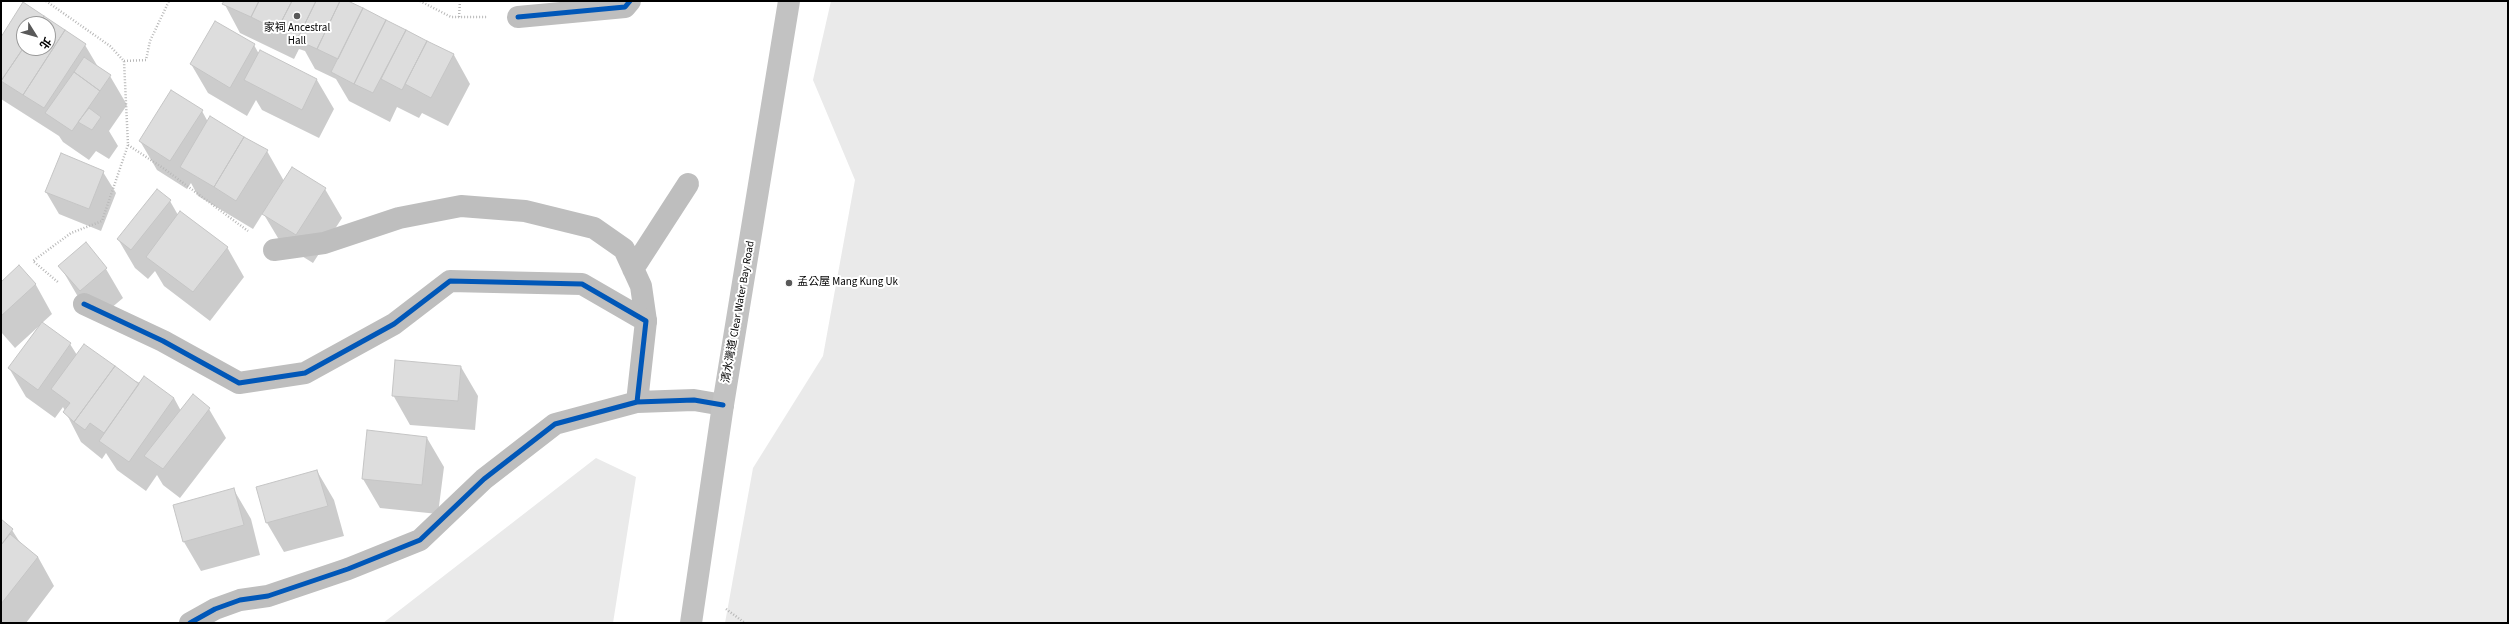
<!DOCTYPE html>
<meta charset="utf-8">
<style>
body{margin:0}
#map{position:relative;width:2509px;height:624px;overflow:hidden;background:#fff;font-family:"Source Sans 3","Noto Sans TC",sans-serif}
canvas{display:block}
.frame{position:absolute;inset:0;border:2px solid #000;pointer-events:none}
.north{position:absolute;left:16px;top:16px;width:40px;height:40px;box-sizing:border-box;background:#fff;border:1px solid #999;border-radius:50%;rotate:127deg;font-size:11px;font-weight:700;line-height:16px;text-align:center;color:#000}
.north::after{content:'';display:block;margin:auto;width:14px;height:18px;background:#595959;clip-path:polygon(50% 0,100% 100%,50% 72%,0 100%)}
</style>
<div id="map">
<canvas width="2509" height="624"></canvas>
<div class="frame"></div>
<div class="north">北</div>
</div>
<script>
const c = document.querySelector('canvas').getContext('2d');
c.lineJoin = 'round';
function fill(path, color) {
  c.fillStyle = color;
  c.fill(path, 'evenodd');
}
function toPath(rows) {
  const path = new Path2D();
  for (const r of rows) {
    path.moveTo(r[0], r[1]);
    for (let i = 2; i < r.length; i += 2) path.lineTo(r[i], r[i + 1]);
  }
  return path;
}
function trace(path, color, width, dash) {
  c.strokeStyle = color;
  c.lineWidth = width;
  c.lineCap = dash ? 'butt' : 'round';
  c.setLineDash(dash || []);
  c.stroke(path);
}
function label(font, color, halo, rows, align = 'center') {
  c.font = font + ' "Source Sans 3","Noto Sans TC",sans-serif';
  c.lineWidth = 4;
  c.setLineDash([]);
  c.textBaseline = 'middle';
  c.strokeStyle = halo;
  c.fillStyle = color;
  for (const [text, x, y, turn = 0] of rows) {
    c.save();
    c.translate(x, y);
    c.rotate((+turn || 0) * Math.PI / 180);
    c.textAlign = isNaN(turn) ? turn : align;
    if (halo) c.strokeText(text, 0, 0);
    c.fillText(text, 0, 0);
    c.restore();
  }
}
fill(toPath([
 [831,1,2508,1,2508,623,725,623,753,468,823,356,855,180,813,80],
 [596,458,636,477,613,623,383,623]
]), '#eaeaea');
fill(toPath([
 [225,1,345,1,454,55,470,84,448,126,422,113,419,118,397,107,390,122,349,101,336,79,315,69,305,51,299,49,294,59,240,33,224,3],
 [24,4,85,45,98,67,110,76,127,105,109,131,118,146,109,159,96,151,89,160,63,142,59,136,1,99,1,38],
 [24,24,48,24,48,48,24,48],
 [254,45,259,54,260,51,317,80,334,109,319,138,262,110,256,100,247,116,208,93,191,64],
 [202,111,208,122,267,151,284,181,325,189,342,218,313,263,281,243,263,213,253,229,198,196,191,183,187,189,157,170,140,141],
 [103,172,116,193,101,231,59,214,46,192],
 [170,201,178,215,227,247,244,277,210,321,164,286,155,271,148,279,135,268,118,239],
 [86,244,106,269,123,298,97,320,77,295,60,266],
 [19,266,36,285,52,314,42,323,70,344,77,355,174,398,181,411,209,409,226,438,180,498,163,485,157,475,146,491,117,470,106,453,102,459,81,442,63,407,55,418,26,397,9,368,39,326,15,348,1,332,1,283],
 [461,367,478,396,475,430,410,425,393,395],
 [427,438,444,467,438,514,380,508,363,479],
 [317,471,334,500,344,536,284,552,267,523],
 [234,490,251,519,260,555,201,571,184,542,174,506],
 [1,521,12,530,21,544,38,557,54,586,26,623,1,623]
]), '#0003');
const building = toPath([
 [224,1,259,1,251,17,222,4,224,1],
 [259,1,292,1,277,30,251,17,259,1],
 [292,1,316,1,297,40,277,30,292,1],
 [316,1,340,1,317,49,297,40,316,1],
 [340,1,348,1,363,8,338,59,317,49,340,1],
 [23,2,44,16,39,24,24,24,24,47,1,81,1,37,23,2],
 [363,8,386,20,354,84,331,72,363,8],
 [44,16,65,30,23,95,1,81,24,47,48,48,48,24,39,24,44,16],
 [386,20,406,30,373,93,354,84,386,20],
 [215,21,255,44,230,88,190,64,215,21],
 [65,30,86,44,44,108,23,95,65,30],
 [406,30,427,41,402,90,381,79,406,30],
 [427,41,454,54,431,98,405,84,427,41],
 [260,50,317,79,302,110,244,80,260,50],
 [84,57,111,75,100,91,74,72,84,57],
 [74,72,100,91,72,131,45,113,74,72],
 [171,90,203,110,170,161,139,141,171,90],
 [89,108,101,117,92,130,78,122,89,108],
 [210,116,244,137,214,187,180,167,210,116],
 [244,137,268,150,236,201,214,187,244,137],
 [61,153,104,171,89,209,45,192,61,153],
 [292,167,326,188,296,235,262,214,292,167],
 [157,189,171,200,131,250,117,239,157,189],
 [180,211,228,247,193,292,146,257,180,211],
 [86,242,107,268,80,291,58,266,86,242],
 [19,265,36,284,1,316,1,282,19,265],
 [42,322,71,343,38,390,8,368,42,322],
 [84,344,115,366,74,422,63,412,70,403,51,389,84,344],
 [395,360,461,366,458,401,392,396,395,360],
 [115,366,139,384,104,433,90,423,85,430,74,422,115,366],
 [144,376,174,398,129,462,99,441,144,376],
 [193,394,210,408,163,469,144,456,193,394],
 [367,430,427,437,422,485,362,479,367,430],
 [317,470,328,506,266,523,256,487,317,470],
 [234,488,244,525,183,542,173,505,234,488],
 [1,519,13,529,1,545,1,519],
 [10,534,38,557,1,604,1,545,10,534]
]);
fill(building, '#ddd');
trace(building, '#c5c5c5', 1);
trace(toPath([
 [46,1,110,46,124,61,128,145,102,221,71,233,33,261,59,283],
 [420,1,451,17,487,17],
 [459,17,460,1],
 [124,61,146,60,150,41,169,1],
 [128,145,163,168,248,231],
 [726,609,745,623]
]), '#b8b8b8', 2.5, [1, 2]);
trace(toPath([
 [274,250,324,243,399,218,461,206,525,211,594,228,624,249,641,286,646,321],
 [633,269,688,184]
]), '#bebebe', 22);
trace(toPath([
 [518,17,625,7,630,1],
 [84,304,163,341,239,383,305,373,394,324,450,281,582,284,646,321,637,402,694,400,723,405],
 [190,623,215,609,240,600,268,596,348,569,420,540,484,479,555,424,637,402]
]), '#bebebe', 22);
trace(toPath([
 [691,623,723,405,789,1]
]), '#c2c2c2', 22);
trace(toPath([
 [518,17,625,7,630,1],
 [84,304,163,341,239,383,305,373,394,324,450,281,582,284,646,321,637,402,694,400,723,405],
 [190,623,215,609,240,600,268,596,348,569,420,540,484,479,555,424,637,402]
]), '#0057b8', 5);
for (const [x, y, r, color] of [
 [297,16,4,"#595959"],
 [789,283,4,"#595959"]
]) {
  const dot = new Path2D();
  dot.arc(x, y, r, 0, 2 * Math.PI);
  c.fillStyle = color;
  c.fill(dot);
  trace(dot, '#fff', 1.5);
}
label('11px', '#000', '#fff', [
 ["家祠 Ancestral",297,29],
 ["Hall",297,42],
 ["孟公屋 Mang Kung Uk",797,283,"left"]
]);
label('11px', '#000', '#fff', [
 ["清水灣道 Clear Water Bay Road",739,312,-80]
]);
</script>
